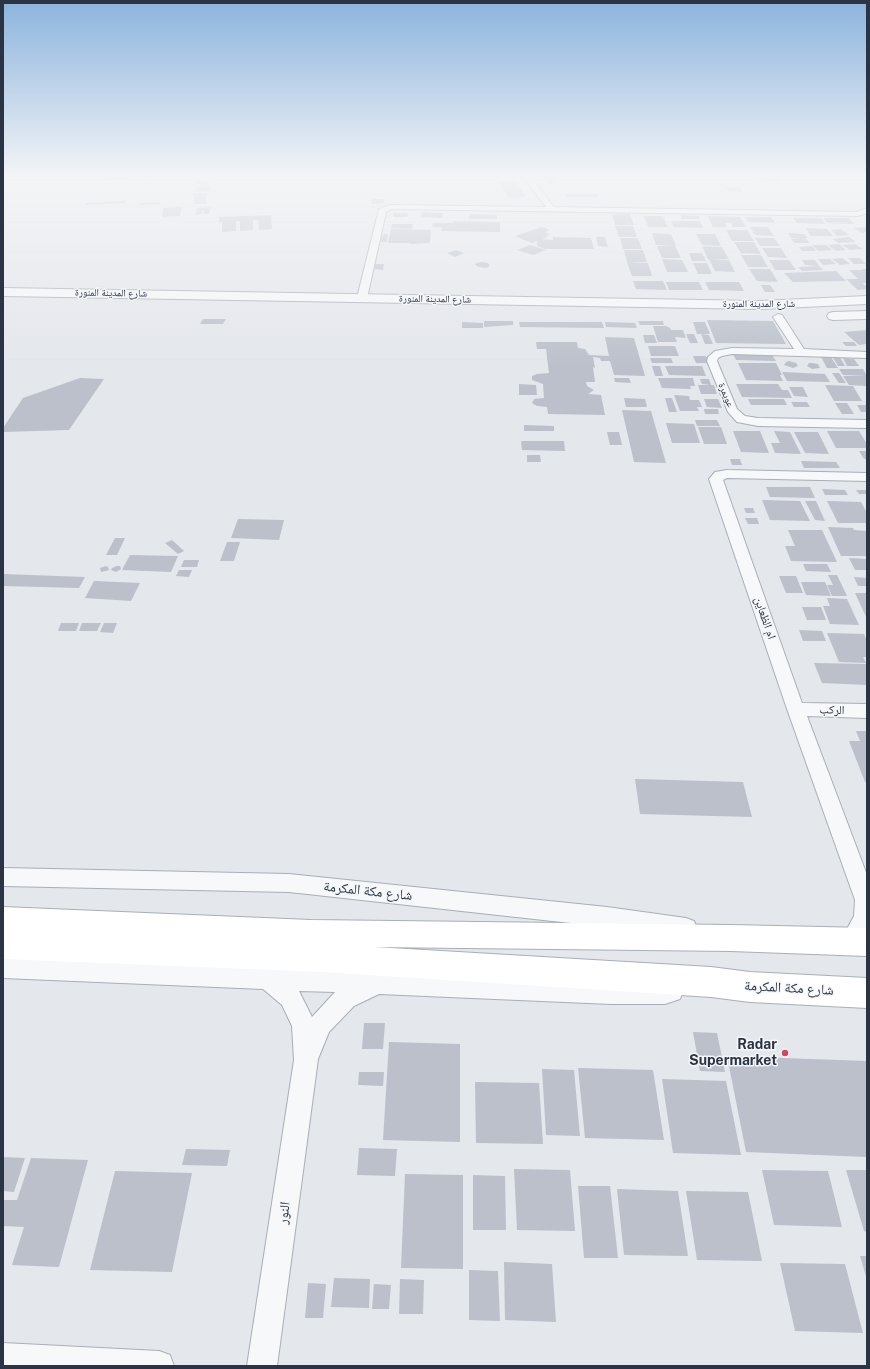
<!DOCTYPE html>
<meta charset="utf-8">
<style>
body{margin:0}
#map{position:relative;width:870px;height:1369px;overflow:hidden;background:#e4e7ec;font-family:"Public Sans",sans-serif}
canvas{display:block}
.frame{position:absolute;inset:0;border:4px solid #2b3445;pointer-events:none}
</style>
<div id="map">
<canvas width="870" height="1369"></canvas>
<div class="frame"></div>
</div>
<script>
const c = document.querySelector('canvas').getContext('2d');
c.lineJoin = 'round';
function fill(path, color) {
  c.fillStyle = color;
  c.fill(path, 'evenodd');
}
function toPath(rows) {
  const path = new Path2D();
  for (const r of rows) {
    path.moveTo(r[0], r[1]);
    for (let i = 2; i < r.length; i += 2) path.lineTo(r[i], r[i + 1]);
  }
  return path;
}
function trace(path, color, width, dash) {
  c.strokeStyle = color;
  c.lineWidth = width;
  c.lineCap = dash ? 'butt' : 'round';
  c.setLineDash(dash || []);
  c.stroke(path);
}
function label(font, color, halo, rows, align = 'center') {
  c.font = font + ' "Public Sans","Noto Naskh Arabic",sans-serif';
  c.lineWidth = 3;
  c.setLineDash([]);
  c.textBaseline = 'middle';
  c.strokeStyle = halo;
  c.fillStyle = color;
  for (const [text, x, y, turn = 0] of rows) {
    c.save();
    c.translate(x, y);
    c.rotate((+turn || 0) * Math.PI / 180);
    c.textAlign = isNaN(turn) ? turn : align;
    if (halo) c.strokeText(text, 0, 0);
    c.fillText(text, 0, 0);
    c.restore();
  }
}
fill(toPath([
 [112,174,164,174,163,177,149,178,141,177,141,175,131,176,131,178,126,179,109,180],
 [748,174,773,174,781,181,756,182],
 [542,176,549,176,555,183,548,183],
 [206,180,211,183,202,185,196,183,198,181],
 [515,181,526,197,509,198,499,182],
 [211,186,211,191,195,192,196,187],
 [726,187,740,187,743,192,729,192],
 [193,193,207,193,206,204,194,204],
 [566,194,598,194,599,197,566,197],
 [371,199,383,199,384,203,372,204],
 [125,201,125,203,85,205,86,203],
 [161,202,160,204,139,205,140,203],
 [182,207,180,216,162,217,163,208],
 [211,207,209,214,203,214,204,210,202,210,202,214,195,215,197,208],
 [422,212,443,213,443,218,421,217],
 [394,213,408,213,407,217,393,217],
 [469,214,497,215,497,219,469,219],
 [612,214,630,214,634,225,615,225],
 [271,215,272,229,259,230,258,220,253,220,253,230,240,231,240,221,236,221,236,231,222,232,222,222,219,222,219,217],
 [681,215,699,216,700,219,682,219],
 [644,216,663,216,668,227,648,227],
 [708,216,740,217,746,227,733,227,731,223,725,223,727,227,713,227],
 [745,217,771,217,775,223,748,222],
 [793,218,821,218,825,224,797,223],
 [823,218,849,218,854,224,827,223],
 [453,221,500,222,500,232,441,231,442,227,432,227,433,223,453,223],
 [671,221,700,221,703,228,674,227],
 [392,224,413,224,412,229,391,228],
 [615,226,633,226,637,237,619,237],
 [542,227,550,230,545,232,550,235,545,236,548,237,542,239,553,240,553,237,591,238,594,249,545,249,537,246,537,241,532,243,515,236],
 [750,227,768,227,774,236,755,235],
 [867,227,867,232,862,233,854,228],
 [806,228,827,229,833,236,811,236],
 [391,229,431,230,430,243,410,244,410,243,388,243],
 [841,229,849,235,838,236,831,230],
 [726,230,747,230,754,241,732,241],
 [652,233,671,234,676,246,656,245],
 [788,233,804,234,808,238,805,238,810,243,795,243,791,239,801,238,791,238],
 [384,234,388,234,387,242,380,242],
 [696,234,715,234,721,246,702,245],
 [596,237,605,237,608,247,598,246],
 [849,237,856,242,839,243,832,239],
 [620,238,638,238,642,249,623,249],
 [755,238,774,238,780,246,760,246],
 [734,242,754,242,761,254,741,253],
 [839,244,846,250,836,251,828,245],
 [855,244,863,249,850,250,842,245],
 [530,245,546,250,533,255,517,250],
 [812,245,826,245,832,250,818,251],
 [657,246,675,246,681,258,662,258],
 [702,246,722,247,729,259,708,259],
 [812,246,816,251,802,251,799,247],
 [762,248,781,248,787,258,768,257],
 [456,250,464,253,455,257,447,253],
 [624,250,643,250,647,262,627,262],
 [689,253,702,253,706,261,692,261],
 [741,255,761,255,768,267,748,267],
 [842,258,850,264,840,265,832,259],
 [848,258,860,258,866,264,854,264],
 [662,259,682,260,688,272,667,272],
 [709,259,729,260,735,272,715,271],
 [818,259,830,259,836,264,823,265],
 [769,260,789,260,796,270,775,270],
 [802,260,815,260,819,266,805,265],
 [482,262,488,263,490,266,486,268,479,267,475,265,476,263],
 [627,262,648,263,652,276,632,276],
 [693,263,707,263,712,274,698,274],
 [375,264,384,264,383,270,374,269],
 [819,266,823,270,802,271,798,267],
 [749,269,770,269,778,282,757,281],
 [862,269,867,269,867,283,862,283,867,287,867,289,858,290,846,279,858,279,849,270,863,270],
 [836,271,846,281,793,282,784,273],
 [633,281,663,281,667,290,636,289],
 [666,282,699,282,703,290,669,290],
 [705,282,739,282,744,291,709,290],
 [761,285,770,285,775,292,765,292],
 [203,319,226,319,223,324,200,324],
 [707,320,773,321,786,344,716,343],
 [484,321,513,321,513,325,484,327],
 [638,321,663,321,664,325,640,325],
 [462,322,483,323,483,328,462,328],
 [519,322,602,322,604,328,520,327],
 [605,322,635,323,637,328,606,327],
 [693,322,705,322,710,334,697,334],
 [653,326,666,326,670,328,671,330,683,330,686,338,675,337,677,342,658,342],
 [867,330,867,344,859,345,844,332],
 [686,334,694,334,698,343,690,343],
 [701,334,709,335,713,344,705,344],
 [643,335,654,335,657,343,645,343],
 [605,337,634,338,645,376,614,375,610,361,601,361,600,358,593,357,595,368,593,367,595,382,586,382,587,386,594,390,588,394,601,395,605,415,548,414,547,407,537,406,532,403,534,399,544,398,543,384,532,380,532,376,537,374,549,373,546,349,537,349,536,342,577,342,578,348,585,349,589,355,609,356],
 [842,342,854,342,857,346,846,346],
 [648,346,675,346,679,356,651,356],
 [733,354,772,355,776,361,736,360],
 [831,354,838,354,845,366,838,366],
 [693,356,706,356,709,363,696,363],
 [821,357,831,357,838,368,827,368],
 [650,358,671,358,673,363,652,363],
 [843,358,854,359,859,366,847,366],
 [789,361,796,363,798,366,793,368,784,365,786,362],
 [738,363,776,363,782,375,780,375,783,381,746,380],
 [812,363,818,364,820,368,812,369,807,366,809,363],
 [652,366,660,366,663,376,655,376],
 [665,366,702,366,706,376,669,375],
 [839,369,863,369,867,376,843,375],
 [782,372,825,374,830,382,787,381],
 [832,373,839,373,846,383,839,383],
 [843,376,867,376,867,386,849,385],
 [80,378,104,379,69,430,3,432,3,428,23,398],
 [614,378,629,378,631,383,615,382],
 [658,378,693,378,695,386,690,386,691,389,662,388],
 [700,379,709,379,711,385,702,384],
 [519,384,536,385,537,395,519,395],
 [736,384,778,384,782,390,788,390,792,398,742,397],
 [698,385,714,385,717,394,701,394],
 [825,385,853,386,862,401,834,401],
 [789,387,803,387,808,397,794,396],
 [674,395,689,396,690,400,699,400,702,407,697,407,699,411,680,411],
 [624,398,645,399,647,407,626,407],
 [665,398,672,398,677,412,669,412],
 [704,399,718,399,722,408,707,407],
 [748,399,784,399,787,405,751,405],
 [791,402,807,402,810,407,794,407],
 [835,403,847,403,854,414,842,414],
 [857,405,867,405,867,412,861,412],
 [704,409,718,409,719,414,705,414],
 [622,410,651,411,666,463,634,462],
 [695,420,717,420,720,426,697,426],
 [666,423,694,424,700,443,672,443],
 [524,425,554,426,554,431,524,431],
 [698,427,721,427,727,444,704,444],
 [733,431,760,431,769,453,741,452],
 [774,431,790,432,801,454,775,453,771,443,780,443],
 [827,431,859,431,867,444,867,448,836,448],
 [607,432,619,432,622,445,610,445],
 [794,432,818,432,829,454,805,453],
 [521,441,564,441,565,451,522,450],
 [859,451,867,451,867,459,864,459],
 [527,455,540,455,541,462,527,462],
 [730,459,740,459,742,465,732,465],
 [801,461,836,462,840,468,804,468],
 [766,487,810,487,815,498,770,497],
 [822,489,845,490,848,495,825,495],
 [856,490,867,490,867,494,859,494],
 [762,500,800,501,810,521,770,520],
 [805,501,816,501,825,521,815,520],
 [827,501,861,502,867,513,867,523,838,523],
 [744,508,753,508,755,513,746,513],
 [745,518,757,518,759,524,748,524],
 [238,519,284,520,279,540,231,538],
 [828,527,853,528,854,530,867,531,867,556,841,556],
 [788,530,822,530,837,562,791,561,785,546,795,546],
 [115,538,125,538,117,555,106,555],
 [172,540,184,551,178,554,165,543],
 [227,542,240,542,234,561,220,561],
 [130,555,178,556,171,572,122,570],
 [849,558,867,559,867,570,855,570],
 [184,560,199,560,197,567,181,567],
 [803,564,827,564,831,572,806,571],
 [106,566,108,567,109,570,101,572,100,568],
 [117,566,120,566,121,569,116,572,111,570,112,568],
 [179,570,192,570,189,577,176,576],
 [3,574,85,577,79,588,3,586],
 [828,575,837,575,847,596,832,596,827,585,833,585],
 [779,576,796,576,803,593,786,593],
 [854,577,867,578,867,586,858,586],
 [94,581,140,583,131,601,85,598],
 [801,582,825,582,831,596,806,595],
 [855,593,867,593,867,619],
 [827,598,847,599,859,625,830,624,823,606,830,606],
 [802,607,821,607,826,620,807,620],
 [61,623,79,623,76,631,58,631],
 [82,623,101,623,97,631,79,631],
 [104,623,117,623,113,633,100,632],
 [799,630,822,631,826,641,803,641],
 [827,633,864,634,867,641,867,657,863,657,866,663,839,662],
 [814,663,867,664,867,685,822,683],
 [856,731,867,731,867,782,865,782,849,741,860,741],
 [635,779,743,782,752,817,640,814],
 [364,1023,385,1023,383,1049,362,1049],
 [693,1032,717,1033,725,1072,700,1071],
 [389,1042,460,1044,460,1142,383,1140],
 [727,1056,867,1061,867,1157,746,1152],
 [578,1068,653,1070,664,1140,585,1138],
 [542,1069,574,1070,580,1136,546,1135],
 [359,1072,384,1072,383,1086,358,1085],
 [662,1079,726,1081,741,1155,673,1153],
 [475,1082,539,1083,543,1144,476,1143],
 [359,1148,397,1149,395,1176,357,1175],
 [186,1149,230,1150,227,1166,182,1165],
 [3,1157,25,1158,14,1192,3,1191],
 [31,1158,88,1160,59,1267,12,1265,24,1227,3,1226,3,1200,17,1200],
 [514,1169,570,1170,575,1231,517,1230],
 [762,1170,828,1171,842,1227,774,1225],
 [846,1170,867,1170,867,1232,864,1231],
 [115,1171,192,1173,172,1272,90,1270],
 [405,1174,463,1175,463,1269,401,1268],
 [473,1175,505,1176,506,1230,473,1230],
 [578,1186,610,1186,618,1258,584,1258],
 [617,1189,678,1191,688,1256,624,1255],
 [686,1191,748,1192,762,1261,697,1260],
 [860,1256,867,1256,867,1280],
 [504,1262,552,1264,556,1322,505,1320],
 [780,1263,845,1264,863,1333,795,1331],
 [469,1270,498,1271,500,1321,469,1320],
 [334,1278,370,1279,369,1308,331,1307],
 [400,1279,424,1280,423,1314,399,1314],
 [308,1283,326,1284,323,1318,305,1318],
 [374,1284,391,1285,389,1309,372,1309]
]), '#bbc0ca');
const minor = toPath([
 [521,174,529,174,554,207,857,212,867,208,867,213,858,216,391,209,386,212,367,298,365,300,359,300,357,298,379,209,390,205,546,207,521,174],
 [778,314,782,315,804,349,867,352,867,358,732,354,722,356,718,358,717,361,737,409,745,416,758,418,867,420,867,428,758,426,737,422,728,412,707,361,708,357,715,351,732,348,794,349,773,317,778,314],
 [727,470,867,473,867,481,727,478,723,480,802,703,867,704,867,718,807,716,867,875,867,936,859,949,851,953,843,949,840,942,854,916,855,900,787,709,709,479,715,472,727,470],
 [3,868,289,874,607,907,686,918,694,921,697,928,694,935,686,938,607,927,289,892,3,886,3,868],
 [3,956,611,982,665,982,672,980,680,983,683,991,680,999,665,1004,611,1004,379,994,354,1006,329,1032,318,1059,277,1366,247,1366,294,1060,292,1026,282,1005,263,989,3,978,3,956],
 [299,991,335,992,312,1017,299,991],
 [3,1343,159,1351,170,1355,174,1366,3,1366,3,1343]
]);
const tertiary = toPath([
 [3,288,760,301,867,296,867,304,760,309,3,296,3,288],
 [867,311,867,319,833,320,829,319,827,316,829,313,833,312,867,311]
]);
const secondary = toPath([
 [3,907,311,920,731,925,867,928,867,956,731,951,374,947,711,967,750,972,867,978,867,1008,750,1002,711,997,322,972,3,959,3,907]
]);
trace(minor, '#a9aeb7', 2);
trace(tertiary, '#a9aeb7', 2);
trace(secondary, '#a9aeb7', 2);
fill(minor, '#f7f8fa');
fill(tertiary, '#f7f8fa');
fill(secondary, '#fff');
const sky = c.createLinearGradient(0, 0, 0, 366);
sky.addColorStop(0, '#8bb4dd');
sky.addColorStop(0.48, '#f3f4f6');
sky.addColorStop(1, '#f3f4f600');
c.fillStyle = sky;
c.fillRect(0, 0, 870, 366);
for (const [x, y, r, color] of [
 [785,1053,4,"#d1495b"]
]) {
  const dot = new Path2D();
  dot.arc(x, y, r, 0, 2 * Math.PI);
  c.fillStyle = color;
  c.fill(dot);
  trace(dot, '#f4f6f9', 1.5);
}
label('10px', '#2b3445', '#f4f6f9', [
 ["شارع المدينة المنورة",111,293,1],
 ["شارع المدينة المنورة",435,299,1],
 ["شارع المدينة المنورة",759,304],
 ["عويمرة",726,395,67]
]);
label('12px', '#2b3445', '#f4f6f9', [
 ["ام الظعاين",765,618,71],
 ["الركب",832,710,2]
]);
label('14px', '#2b3445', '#f4f6f9', [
 ["شارع مكة المكرمة",368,891,6],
 ["شارع مكة المكرمة",789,988,3],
 ["النور",284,1213,-82]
]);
label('bold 14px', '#2b3445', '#f4f6f9', [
 ["Radar",777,1045],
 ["Supermarket",777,1061]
], 'right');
</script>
